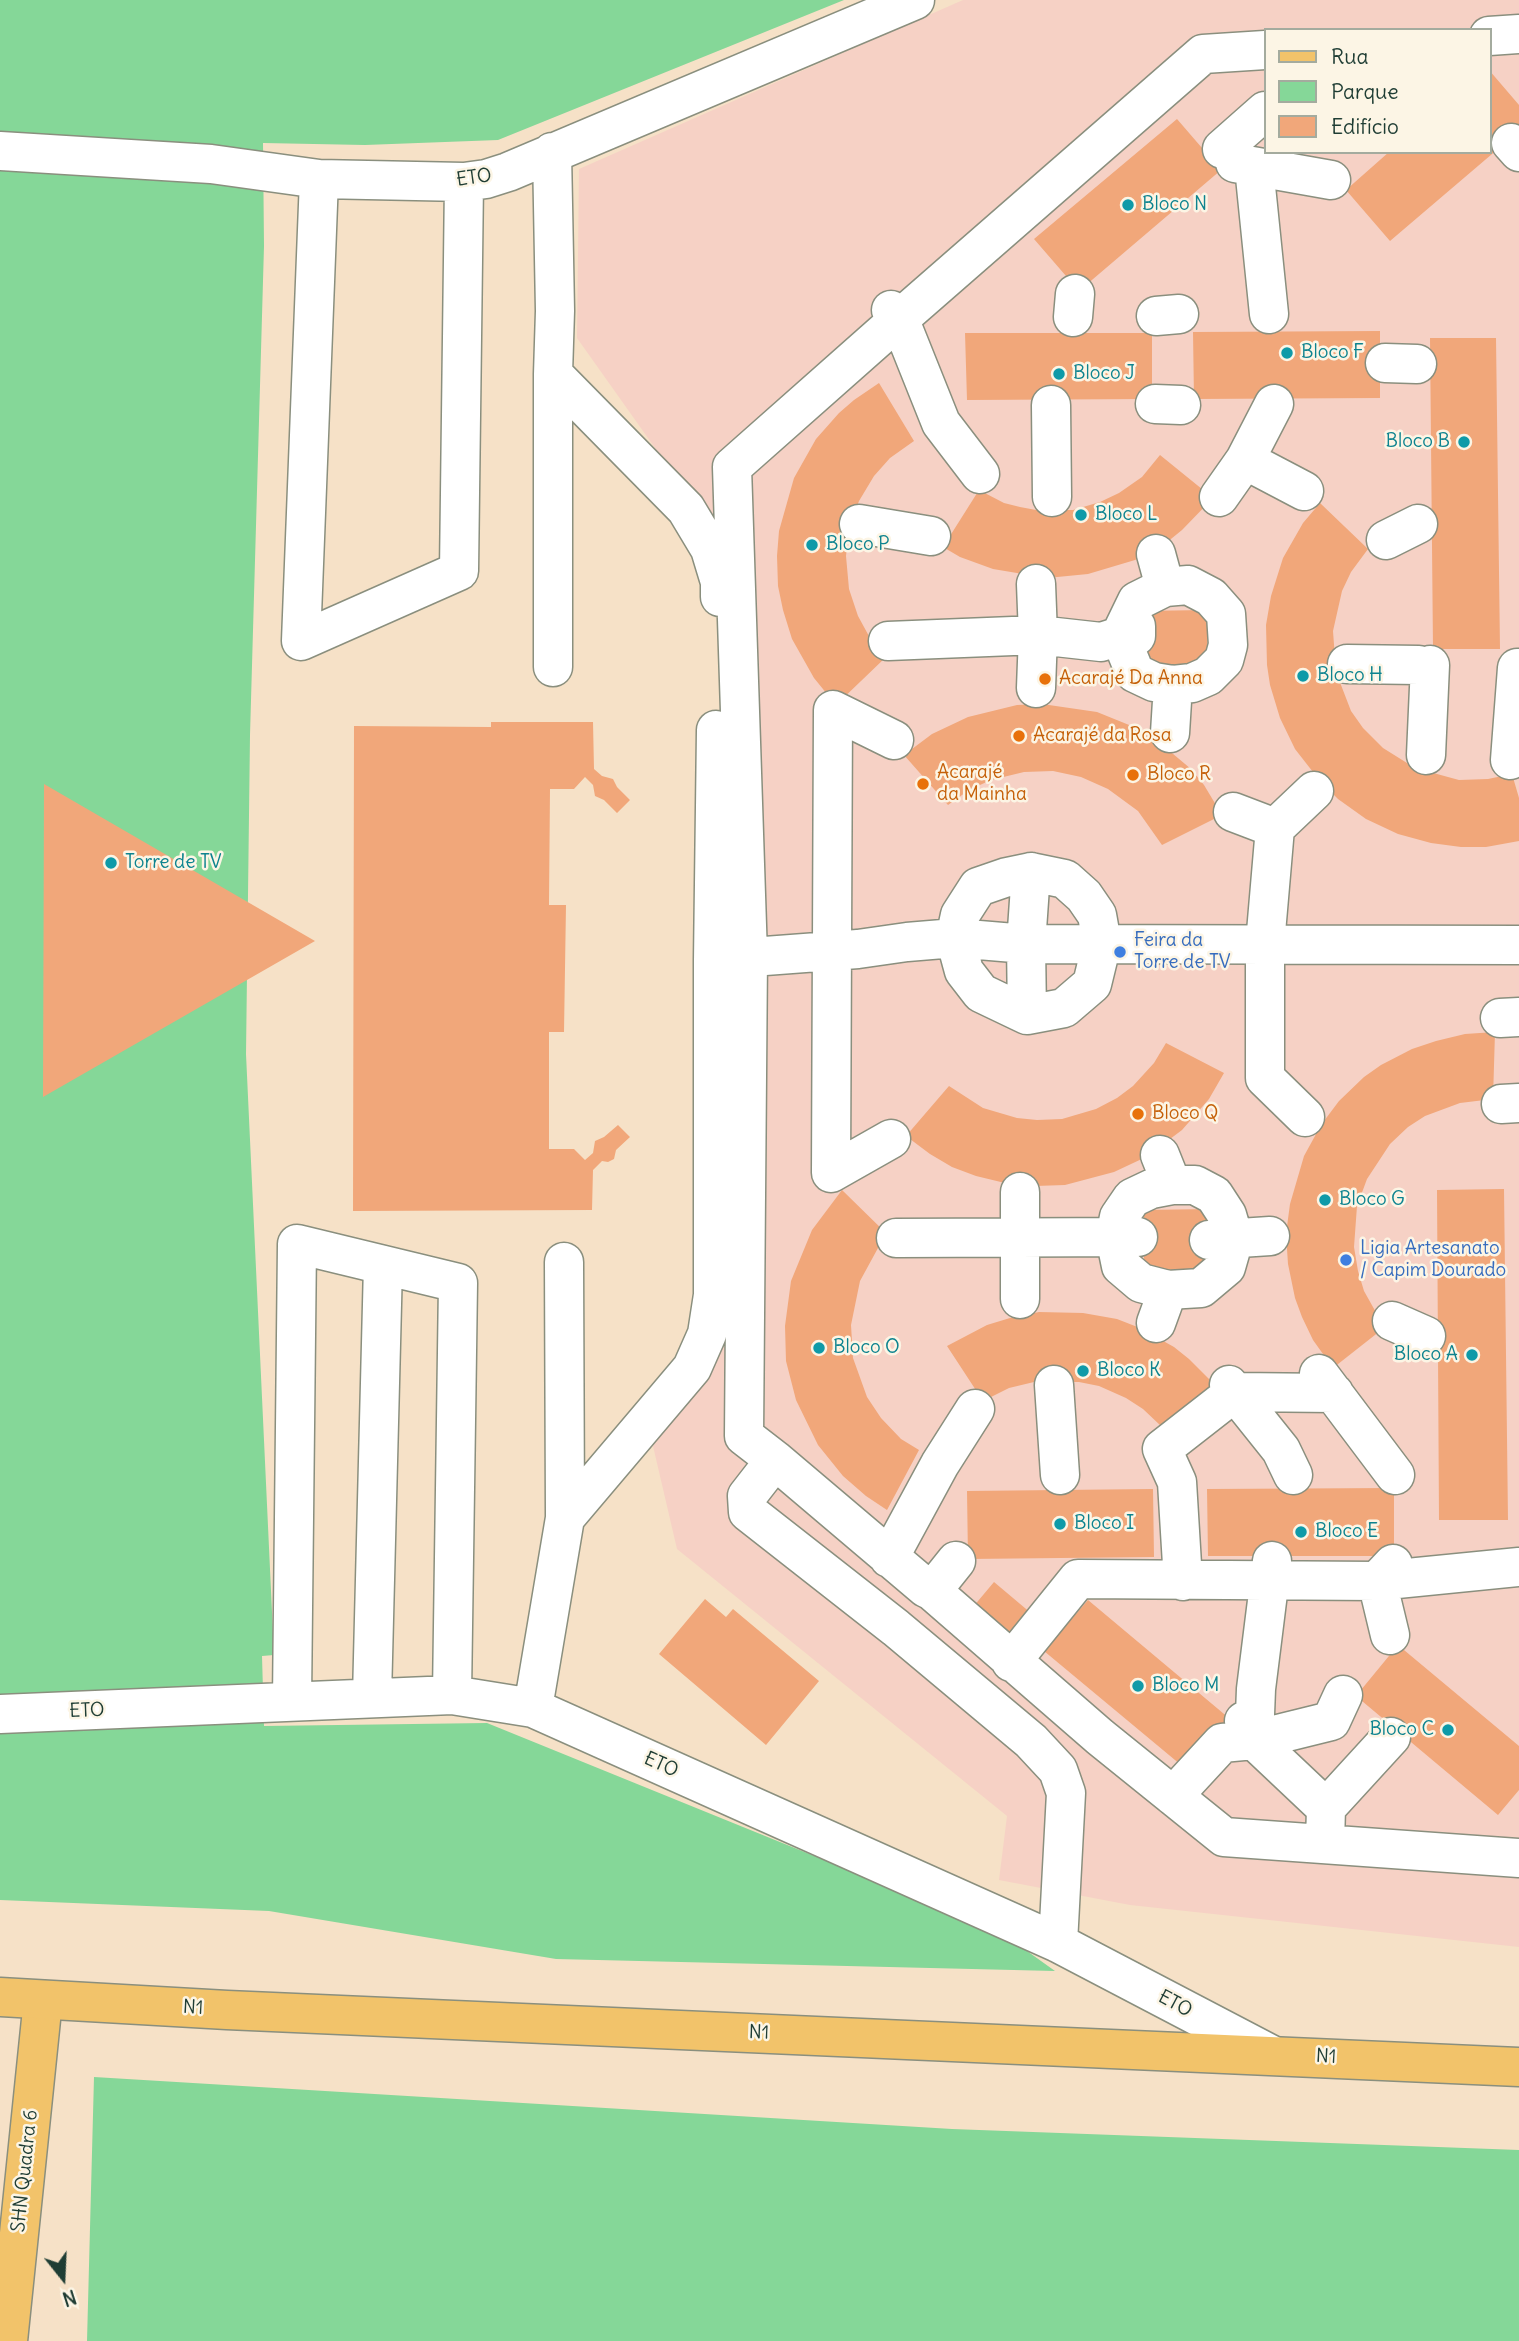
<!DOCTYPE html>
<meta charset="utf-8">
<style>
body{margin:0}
#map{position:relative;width:1519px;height:2341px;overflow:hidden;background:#f6e1c7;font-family:Delius,sans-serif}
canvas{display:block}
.legend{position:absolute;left:1264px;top:28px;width:228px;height:126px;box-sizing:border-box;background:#fcf5e5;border:2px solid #a4ab9e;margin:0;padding:9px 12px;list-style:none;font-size:21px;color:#1f3d34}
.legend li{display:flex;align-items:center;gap:14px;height:35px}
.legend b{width:35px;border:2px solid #a4ab9e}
.north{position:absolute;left:28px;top:2243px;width:70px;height:70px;-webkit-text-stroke:5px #fcf5e5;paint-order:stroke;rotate:162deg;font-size:19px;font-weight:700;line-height:28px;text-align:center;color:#1f3d34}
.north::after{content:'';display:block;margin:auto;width:24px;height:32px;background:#1f3d34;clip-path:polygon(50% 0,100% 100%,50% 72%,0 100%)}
</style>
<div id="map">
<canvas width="1519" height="2341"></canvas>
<ul class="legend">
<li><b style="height:9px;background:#f2c36a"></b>Rua</li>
<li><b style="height:19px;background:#85d798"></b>Parque</li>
<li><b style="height:19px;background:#f1a77a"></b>Edifício</li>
</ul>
<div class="north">N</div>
</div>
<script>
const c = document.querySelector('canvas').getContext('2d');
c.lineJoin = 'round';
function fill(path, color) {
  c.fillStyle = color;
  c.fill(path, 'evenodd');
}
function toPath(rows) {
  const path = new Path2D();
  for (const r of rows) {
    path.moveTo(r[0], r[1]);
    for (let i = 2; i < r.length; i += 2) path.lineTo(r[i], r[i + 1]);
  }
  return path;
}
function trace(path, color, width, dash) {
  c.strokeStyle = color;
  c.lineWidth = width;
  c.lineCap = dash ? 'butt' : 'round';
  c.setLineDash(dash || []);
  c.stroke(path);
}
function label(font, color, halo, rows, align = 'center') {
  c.font = font + ' Delius,sans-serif';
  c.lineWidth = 5;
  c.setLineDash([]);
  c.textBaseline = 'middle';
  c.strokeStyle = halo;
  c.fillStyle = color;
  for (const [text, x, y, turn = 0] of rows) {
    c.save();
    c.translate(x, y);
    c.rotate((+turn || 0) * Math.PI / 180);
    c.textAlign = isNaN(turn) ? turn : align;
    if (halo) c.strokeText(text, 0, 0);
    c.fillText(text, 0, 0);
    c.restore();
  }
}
fill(toPath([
 [963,0,1519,0,1519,1947,1130,1905,999,1880,1007,1816,677,1549,653,1446,718,1356,726,548,577,338,579,169],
 [1265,30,1489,30,1489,152,1265,152]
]), '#f6d1c5');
fill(toPath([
 [0,0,844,0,498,140,365,145,263,143,264,246,250,735,246,1054,274,1655,262,1656,264,1726,487,1723,999,1931,1055,1971,556,1959,269,1911,0,1900],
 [94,2077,952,2129,1519,2150,1519,2341,87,2341]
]), '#85d798');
fill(toPath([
 [1489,70,1519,105,1519,131,1390,241,1346,190,1389,152,1489,152],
 [1177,119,1221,170,1079,291,1034,239],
 [1380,331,1380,398,1194,399,1193,332],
 [965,333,1152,333,1152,399,967,400],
 [1430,338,1496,338,1500,649,1433,649],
 [879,383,914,441,890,458,874,476,859,501,849,528,846,556,849,589,858,616,870,638,886,657,836,705,814,678,792,639,783,610,778,586,777,556,779,531,794,478,816,439,839,413,854,400],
 [1160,455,1213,498,1182,530,1166,543,1135,560,1088,574,1047,578,993,569,960,557,943,547,979,490,1004,503,1020,507,1036,510,1073,510,1100,502,1119,493,1142,477],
 [1320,503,1368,549,1351,572,1342,591,1333,631,1336,672,1351,711,1363,728,1383,748,1415,768,1459,780,1488,779,1512,774,1519,798,1519,841,1486,847,1461,847,1431,843,1398,834,1366,819,1338,799,1320,781,1295,749,1280,718,1270,685,1267,665,1266,625,1271,596,1283,558,1303,523],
 [1207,610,1208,679,1141,680,1140,611],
 [1042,704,1097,712,1139,729,1160,743,1191,769,1204,785,1222,815,1162,845,1138,811,1108,789,1081,777,1053,771,1024,772,991,780,969,790,948,805,904,755,932,734,968,717,1017,705],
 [491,722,593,722,594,769,602,776,613,779,617,787,630,800,617,813,604,800,595,796,593,785,585,777,574,789,550,789,549,905,566,905,564,1032,549,1032,549,1149,574,1149,585,1160,593,1153,595,1141,604,1137,618,1125,630,1137,616,1150,614,1159,608,1162,602,1161,593,1170,592,1210,353,1211,354,726,491,727],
 [44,784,315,941,43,1097],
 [1495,1032,1493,1099,1460,1103,1425,1116,1408,1127,1390,1144,1367,1179,1357,1206,1354,1247,1358,1271,1364,1291,1378,1316,1380,1331,1333,1368,1313,1340,1302,1317,1295,1298,1288,1264,1286,1234,1290,1204,1304,1156,1321,1125,1339,1101,1364,1077,1381,1065,1412,1049,1436,1041,1465,1034],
 [1166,1043,1224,1073,1209,1099,1182,1130,1146,1157,1114,1172,1065,1185,1035,1186,1005,1183,976,1176,952,1167,930,1154,906,1136,949,1086,983,1108,1017,1118,1037,1120,1062,1119,1096,1109,1117,1098,1133,1086,1154,1063],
 [1504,1189,1508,1520,1439,1520,1437,1190],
 [842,1190,889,1236,878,1248,860,1281,851,1325,853,1358,867,1397,881,1418,901,1439,919,1450,887,1510,866,1496,843,1476,818,1445,796,1400,786,1361,785,1326,791,1281,812,1230],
 [1211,1209,1211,1278,1144,1278,1144,1210],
 [1039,1312,1083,1313,1117,1319,1140,1328,1174,1347,1189,1359,1217,1387,1161,1426,1143,1409,1126,1398,1099,1386,1079,1382,1034,1382,1009,1388,983,1401,947,1346,987,1325,1010,1318],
 [1394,1488,1394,1556,1208,1556,1207,1489],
 [1153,1489,1154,1557,968,1559,967,1491],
 [994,1582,1032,1614,1011,1639,973,1607],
 [705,1599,726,1617,733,1609,819,1681,766,1745,659,1654],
 [1088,1600,1230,1719,1187,1770,1044,1651],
 [1398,1645,1519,1746,1519,1790,1498,1815,1356,1696]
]), '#f1a77a');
const minor = toPath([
 [1489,36,1519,34],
 [1265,50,1203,54,889,328,732,467,748,956,744,1436,775,1460,926,1588,932,1591,1100,1737,1224,1837,1519,1858],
 [1511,143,1519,152],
 [1222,149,1265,111],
 [0,151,211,164,319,179,464,182,486,179,508,172,915,0],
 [552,152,555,311,553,374,553,667],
 [1235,163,1331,180],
 [1254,167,1269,314],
 [319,179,301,641,459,571,464,182],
 [891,310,899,318,941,423,980,474],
 [1156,316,1179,314],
 [1073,317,1075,294],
 [1385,363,1417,364],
 [553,374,686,509,710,549,720,582,720,597],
 [1155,404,1181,405],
 [1051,405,1052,497],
 [1245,460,1274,404],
 [1219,497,1245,460,1304,491],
 [859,524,931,536],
 [1386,540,1418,524],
 [1156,554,1165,587],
 [1188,585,1211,597,1226,614,1228,645,1224,660,1208,676,1192,683,1173,685,1154,682,1135,673,1120,636,1137,601,1165,587,1188,585],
 [888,641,1038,635,1101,642,1120,636,1136,636,1136,626],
 [1347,664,1419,665],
 [1036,688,1038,635,1036,584],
 [1170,733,1173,685],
 [1426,755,1430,665],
 [1510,760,1517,668],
 [1233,812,1275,828],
 [1031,872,1065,879,1084,896,1097,915,1102,943,1092,984,1064,1008,1027,1015,981,993,964,971,955,938,960,915,978,887,1007,877,1031,872],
 [725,959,858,949,907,942,955,938,1026,944,1519,945],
 [1027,1015,1026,944,1031,872],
 [1500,1018,1519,1017],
 [1501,1104,1519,1103],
 [1305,1117,1265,1078,1265,944,1275,828,1314,791],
 [891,1139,831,1173,833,710,894,740],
 [1160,1155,1172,1185],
 [1172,1185,1195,1185,1214,1195,1227,1215,1234,1239,1226,1267,1201,1288,1168,1290,1141,1283,1121,1266,1115,1237,1119,1217,1132,1198,1151,1189,1172,1185],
 [896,1238,1138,1237],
 [1209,1240,1270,1236],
 [1020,1299,1020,1192],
 [1392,1321,1426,1336],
 [1156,1323,1168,1290],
 [1319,1374,1395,1475],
 [1054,1385,1060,1475],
 [1229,1385,1281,1450,1293,1475],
 [775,1460,747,1496,748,1512,896,1628,1031,1741,1058,1770,1066,1793,1058,1943],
 [565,1518,692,1368,707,1334,713,1295,713,960,716,730],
 [889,1558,940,1464,975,1409],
 [1183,1581,1177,1482,1162,1449,1235,1392,1334,1393],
 [932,1591,956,1561],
 [1390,1635,1377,1581,1393,1564],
 [1011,1662,1078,1579,1377,1581,1519,1567],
 [372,1697,383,1265],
 [292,1700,297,1244,458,1283,452,1695],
 [533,1708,565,1518,564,1262],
 [0,1714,452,1695,533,1708,1058,1943,1270,2054],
 [1244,1721,1254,1740,1326,1808],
 [1254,1740,1256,1689,1272,1561],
 [1173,1796,1222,1743,1254,1740,1331,1721,1343,1695],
 [1325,1843,1326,1808,1391,1737]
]);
const major = toPath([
 [8,2341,43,2000]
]);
const highway = toPath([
 [0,1997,227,2010,1519,2067]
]);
trace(minor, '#8a8f7e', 41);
trace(major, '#8a8f7e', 41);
trace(highway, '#8a8f7e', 41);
trace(minor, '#fff', 38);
trace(major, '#f2c36a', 38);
trace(highway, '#f2c36a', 38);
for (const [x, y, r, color] of [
 [1128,205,7,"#0f9aa8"],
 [1287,353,7,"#0f9aa8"],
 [1059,374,7,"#0f9aa8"],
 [1464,442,7,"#0f9aa8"],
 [1081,515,7,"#0f9aa8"],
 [812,545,7,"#0f9aa8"],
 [1303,676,7,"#0f9aa8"],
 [1045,679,7,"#e8710a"],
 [1019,736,7,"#e8710a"],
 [1133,775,7,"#e8710a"],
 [923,784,7,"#e8710a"],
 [111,863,7,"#0f9aa8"],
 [1120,952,7,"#3f7fe0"],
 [1138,1114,7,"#e8710a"],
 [1325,1200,7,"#0f9aa8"],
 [1346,1260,7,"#3f7fe0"],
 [819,1348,7,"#0f9aa8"],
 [1472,1355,7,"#0f9aa8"],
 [1083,1371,7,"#0f9aa8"],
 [1060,1524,7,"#0f9aa8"],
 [1301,1532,7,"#0f9aa8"],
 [1138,1686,7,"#0f9aa8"],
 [1448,1730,7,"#0f9aa8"]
]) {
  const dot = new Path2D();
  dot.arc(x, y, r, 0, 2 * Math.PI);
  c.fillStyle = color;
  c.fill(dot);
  trace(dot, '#fcf5e5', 2.5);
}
label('19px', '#1f3d34', '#fcf5e5', [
 ["ETO",474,178,-8],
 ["ETO",87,1711,-2],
 ["ETO",661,1765,24],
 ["ETO",1175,2004,28],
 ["N1",193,2008,3],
 ["N1",759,2033,2],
 ["N1",1326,2057,3],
 ["SHN Quadra 6",25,2171,-84]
]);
label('19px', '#0d838f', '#fcf5e5', [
 ["Bloco N",1142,205],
 ["Bloco F",1301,353],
 ["Bloco J",1073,374],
 ["Bloco B",1450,442,"right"],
 ["Bloco L",1095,515],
 ["Bloco P",826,545],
 ["Bloco H",1317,676],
 ["Torre de TV",125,863],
 ["Bloco G",1339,1200],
 ["Bloco O",833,1348],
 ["Bloco A",1458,1355,"right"],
 ["Bloco K",1097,1371],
 ["Bloco I",1074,1524],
 ["Bloco E",1315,1532],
 ["Bloco M",1152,1686],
 ["Bloco C",1434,1730,"right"]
], 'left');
label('19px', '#c56008', '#fcf5e5', [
 ["Acarajé Da Anna",1059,679],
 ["Acarajé da Rosa",1033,736],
 ["Acarajé",937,773],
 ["da Mainha",937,795],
 ["Bloco R",1147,775],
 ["Bloco Q",1152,1114]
], 'left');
label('19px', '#366cbe', '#fcf5e5', [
 ["Feira da",1134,941],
 ["Torre de TV",1134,963],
 ["Ligia Artesanato",1360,1249],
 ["/ Capim Dourado",1360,1271]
], 'left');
</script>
